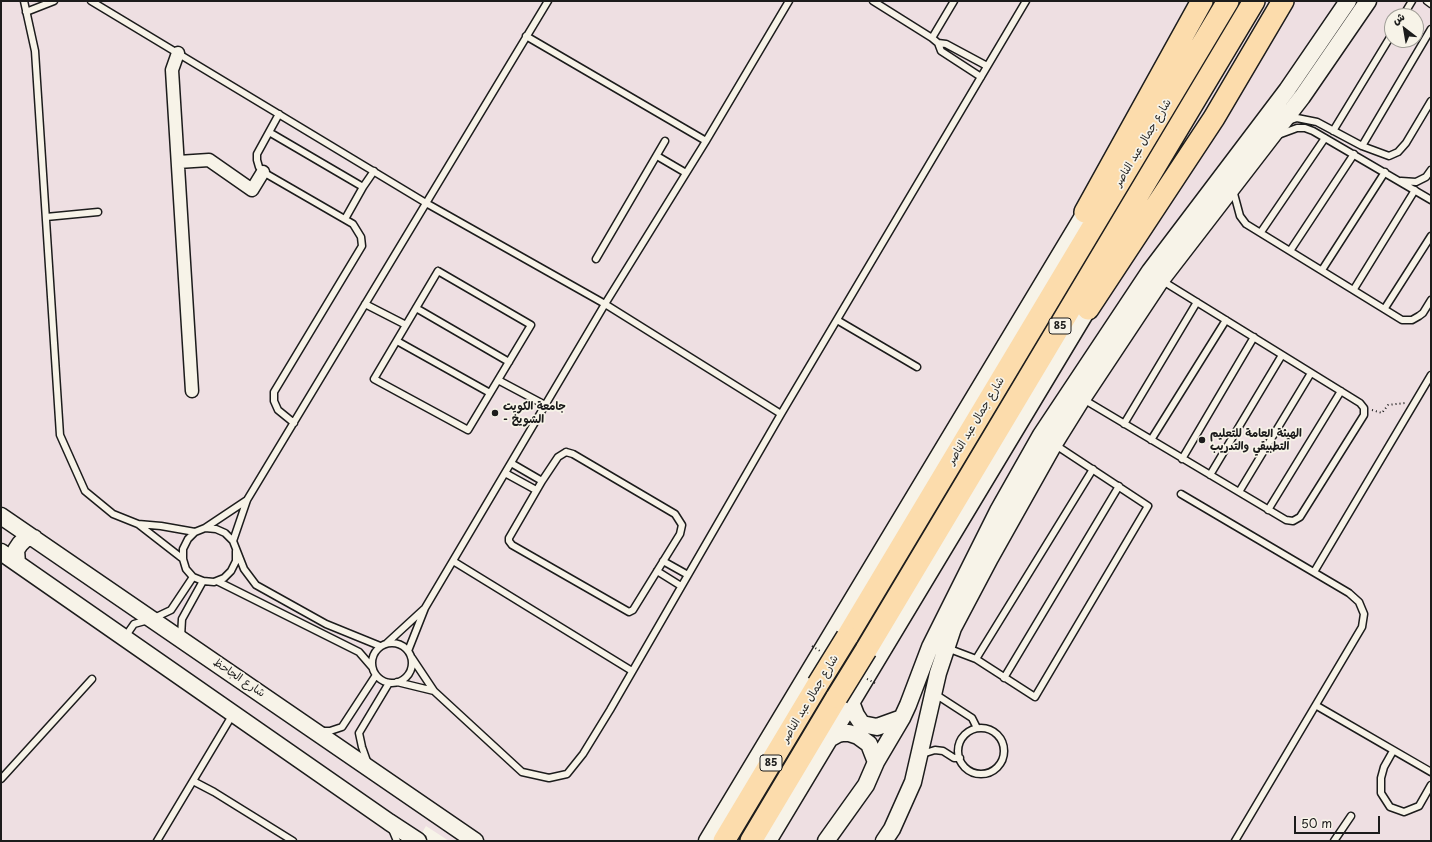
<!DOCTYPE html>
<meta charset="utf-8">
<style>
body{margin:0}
#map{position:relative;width:1432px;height:842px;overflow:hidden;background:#f7f3e8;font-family:"Playpen Sans","Playpen Sans Arabic",sans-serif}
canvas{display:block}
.frame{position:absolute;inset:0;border:2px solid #1c1c1c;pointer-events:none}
.north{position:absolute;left:1384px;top:8px;width:40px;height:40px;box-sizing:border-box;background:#f7f3e8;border:1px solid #9f9d96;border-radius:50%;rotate:329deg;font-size:11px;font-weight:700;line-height:16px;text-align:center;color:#1c1c1c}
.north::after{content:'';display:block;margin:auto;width:14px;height:18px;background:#1c1c1c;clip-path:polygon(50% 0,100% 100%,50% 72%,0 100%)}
.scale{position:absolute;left:1294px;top:816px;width:86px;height:18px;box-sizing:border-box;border:2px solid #1c1c1c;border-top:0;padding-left:5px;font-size:12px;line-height:14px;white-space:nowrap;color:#1c1c1c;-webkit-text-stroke:3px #f7f3e8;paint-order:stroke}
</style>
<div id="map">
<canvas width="1432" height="842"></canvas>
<div class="frame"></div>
<div class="north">ش</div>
<div class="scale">50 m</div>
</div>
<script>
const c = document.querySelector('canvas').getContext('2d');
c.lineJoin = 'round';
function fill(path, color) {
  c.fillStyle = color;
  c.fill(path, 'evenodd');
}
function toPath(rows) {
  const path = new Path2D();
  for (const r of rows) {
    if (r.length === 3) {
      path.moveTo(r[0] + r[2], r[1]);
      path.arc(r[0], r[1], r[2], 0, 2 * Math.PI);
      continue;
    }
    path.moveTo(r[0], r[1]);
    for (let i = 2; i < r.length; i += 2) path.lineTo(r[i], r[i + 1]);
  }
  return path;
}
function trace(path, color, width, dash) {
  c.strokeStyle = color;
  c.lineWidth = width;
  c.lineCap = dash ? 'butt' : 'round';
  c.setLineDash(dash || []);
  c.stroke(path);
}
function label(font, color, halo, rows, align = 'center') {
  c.font = font + ' "Playpen Sans","Playpen Sans Arabic",sans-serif';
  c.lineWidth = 3.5;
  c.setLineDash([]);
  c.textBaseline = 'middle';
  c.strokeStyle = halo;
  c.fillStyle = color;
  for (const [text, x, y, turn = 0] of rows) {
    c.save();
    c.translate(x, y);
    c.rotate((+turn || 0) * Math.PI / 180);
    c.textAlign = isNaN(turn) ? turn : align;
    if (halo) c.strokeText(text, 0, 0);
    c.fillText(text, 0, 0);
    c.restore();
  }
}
fill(toPath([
 [1,1,1431,1,1431,841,449,841,426,826,417,841,1,841],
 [1392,16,1416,16,1416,40,1392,40]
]), '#eedfe2');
const lane = toPath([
 [24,1,35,51,60,435,85,491,113,514,138,524,183,559],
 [91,1,426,203,605,304,781,414],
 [873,1,932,38,938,43,941,51,981,77],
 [1427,1,1431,4],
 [26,12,54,1],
 [1403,16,1412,1],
 [526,36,706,141],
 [932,38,954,1],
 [938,43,946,44,987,66],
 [279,114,257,154,257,160,259,167,263,172,353,224,361,237,362,246,274,392,274,401,278,410,294,423],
 [1288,121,1297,118,1317,122,1362,146,1389,156,1398,152,1406,143,1431,101],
 [1333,131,1392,34],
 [269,132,363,187],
 [1278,135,1297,128,1305,128,1313,131,1431,200],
 [1362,146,1431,29],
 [657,156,686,173],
 [1401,181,1416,182,1426,177,1431,170],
 [1233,190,1240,216,1246,224,1402,320,1412,320,1419,316,1423,313,1431,300],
 [46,217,98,212],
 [345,219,363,187,374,171],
 [1261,232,1325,138],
 [1290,251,1354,154],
 [596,259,665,141],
 [1322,270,1385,172],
 [438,271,531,325,468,430,374,379,438,271],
 [1354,289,1415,190],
 [365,304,406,325],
 [416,308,509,362],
 [1385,308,1431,236],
 [837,320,917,367],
 [397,341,490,393],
 [498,380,545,405],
 [1083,399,1286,520,1293,521,1300,517,1364,415,1364,408,1360,403,1161,280],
 [1124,424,1197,302],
 [1151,440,1226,320],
 [566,452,573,454,675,514,682,525,680,534,633,610,629,612,512,545,509,541,509,538,542,481,558,457,566,452],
 [1182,459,1254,337],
 [511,463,542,481],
 [505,473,536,490],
 [1210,475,1282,355],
 [1239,492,1311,373],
 [1181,494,1349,593,1359,602,1364,614,1362,627,1235,841],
 [1268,510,1341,391],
 [138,524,161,526,195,532],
 [205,528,247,500],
 [233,541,247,500,548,1],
 [236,551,236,561,231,571,224,578,214,582,203,581,193,577,186,569,183,559,183,549,188,539,195,532,205,528,216,529,225,533,233,541,244,569,256,585,326,624,380,646],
 [453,561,632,671],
 [663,561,688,575],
 [657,571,681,586],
 [1314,572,1431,375],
 [217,581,359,652,372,667],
 [125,637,134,624,152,619,171,610,193,577],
 [181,637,182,619,203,581],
 [387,643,424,609],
 [392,663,20],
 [947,648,976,659,1035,697,1148,506,1054,444],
 [408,651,425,608,605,304,706,141,789,1],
 [412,658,434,691,522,772,549,778,567,774,583,754,610,710,781,414,1026,1],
 [976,659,1093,469],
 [1004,678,1119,486],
 [397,682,434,691],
 [935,694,972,718,977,728],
 [1317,706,1431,772],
 [981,751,23],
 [322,731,330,731,342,727,376,675],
 [1393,751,1384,767,1381,778,1381,793,1390,807,1404,812,1419,806,1431,785],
 [922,754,935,750,943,751,954,758,960,758],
 [368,764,362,747,359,733,389,683],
 [1,779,92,679],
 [193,781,214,792,293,841],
 [392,829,397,841],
 [157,841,233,714],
 [1334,841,1351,816]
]);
const street = toPath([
 [178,53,172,70,192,391],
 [178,162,209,160,252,190,263,172]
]);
const secondary = toPath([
 [1,516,475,841],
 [1,552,389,822,418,841],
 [17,563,16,550,20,544,26,538,34,538],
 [851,702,856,715,862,724,877,727,902,718],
 [829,739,838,734,843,733,849,733,858,736,869,744,876,762],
 [707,841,1091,203],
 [768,841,1094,299],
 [826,841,866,785,876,762,902,718,908,705,930,647,998,511,1041,435,1150,271,1287,90,1348,1],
 [884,841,892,829,913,782,938,673,953,628,990,558,1054,444,1082,399,1161,280,1302,97,1368,1]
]);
const highway = toPath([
 [1085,212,1202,1],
 [1088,309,1214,118,1283,1],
 [847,637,1228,1],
 [866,650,1254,1],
 [724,841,818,684],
 [751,841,837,697]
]);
trace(lane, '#1c1c1c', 9);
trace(street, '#1c1c1c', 15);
trace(secondary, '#1c1c1c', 19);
trace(highway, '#1c1c1c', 24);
trace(toPath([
 [1372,410,1382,413,1388,405,1405,403]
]), '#1c1c1c', 2, [1, 3]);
trace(lane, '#f7f3e8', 6);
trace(street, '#f7f3e8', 12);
trace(secondary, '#f7f3e8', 16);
trace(highway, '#fcdcac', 21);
const highwayBridge = toPath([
 [818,684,847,637],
 [837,697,866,650]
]);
trace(highwayBridge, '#1c1c1c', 24, []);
trace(toPath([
 [812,646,820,651],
 [867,679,875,683]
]), '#1c1c1c', 2, [1, 3]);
trace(highwayBridge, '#fcdcac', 21);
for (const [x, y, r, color] of [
 [495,413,4,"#1c1c1c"],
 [1202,440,4,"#1c1c1c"]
]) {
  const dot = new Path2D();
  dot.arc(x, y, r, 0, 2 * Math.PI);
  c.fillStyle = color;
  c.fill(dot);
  trace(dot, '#f7f3e8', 1.5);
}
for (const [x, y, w] of [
 [1060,326,22],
 [771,763,22]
]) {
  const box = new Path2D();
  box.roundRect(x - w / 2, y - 8, w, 16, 3);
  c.fillStyle = '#f7f3e8';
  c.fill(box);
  trace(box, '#1c1c1c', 1);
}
label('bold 10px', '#1c1c1c', null, [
 ["85",1060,326],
 ["85",771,763]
]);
label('11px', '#1c1c1c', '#f7f3e8', [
 ["شارع جمال عبد الناصر",1143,143,-59],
 ["شارع جمال عبد الناصر",976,421,-59],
 ["شارع الجاحظ",239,678,34],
 ["شارع جمال عبد الناصر",810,699,-59]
]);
label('bold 11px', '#1c1c1c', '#f7f3e8', [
 ["جامعة الكويت",503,407],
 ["- الشويخ",503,420],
 ["الهيئة العامة للتعليم",1210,434],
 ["التطبيقي والتدريب",1210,447]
], 'left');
</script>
